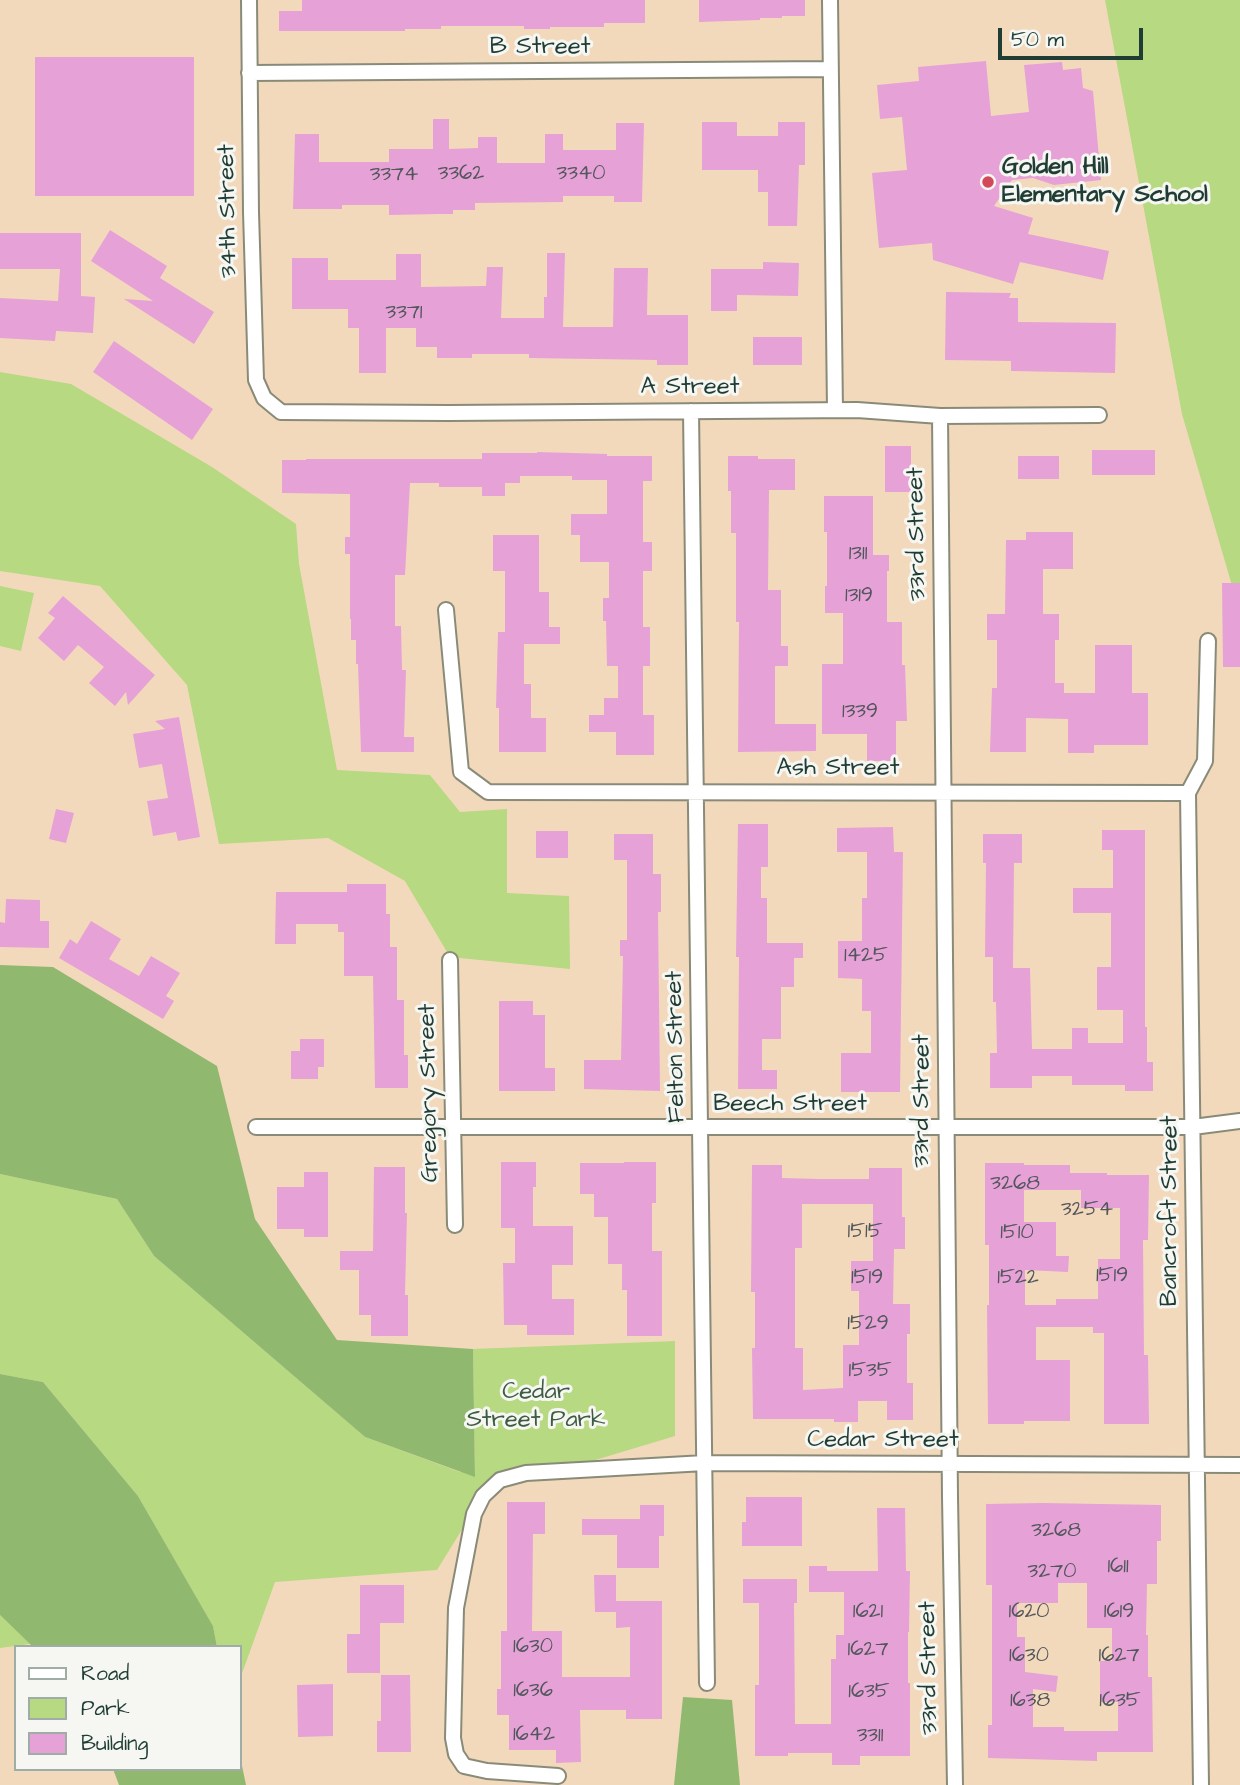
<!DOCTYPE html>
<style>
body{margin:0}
#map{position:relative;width:1240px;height:1785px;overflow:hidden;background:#f3d9bc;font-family:"Architects Daughter",sans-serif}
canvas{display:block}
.legend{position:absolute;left:14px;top:1645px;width:228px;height:126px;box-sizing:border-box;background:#f6f6f2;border:2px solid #a0aca6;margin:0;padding:9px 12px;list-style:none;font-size:21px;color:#1f3d34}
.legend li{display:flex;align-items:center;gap:14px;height:35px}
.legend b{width:35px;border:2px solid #a0aca6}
.scale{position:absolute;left:998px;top:28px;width:145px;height:32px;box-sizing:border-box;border:4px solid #1f3d34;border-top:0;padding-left:9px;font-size:21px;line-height:24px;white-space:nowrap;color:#1f3d34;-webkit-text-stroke:5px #f6f6f2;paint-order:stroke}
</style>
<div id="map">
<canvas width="1240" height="1785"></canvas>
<ul class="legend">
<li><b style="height:9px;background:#fff"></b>Road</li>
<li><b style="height:19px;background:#b6d981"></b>Park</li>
<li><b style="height:19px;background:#e6a1d6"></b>Building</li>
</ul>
<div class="scale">50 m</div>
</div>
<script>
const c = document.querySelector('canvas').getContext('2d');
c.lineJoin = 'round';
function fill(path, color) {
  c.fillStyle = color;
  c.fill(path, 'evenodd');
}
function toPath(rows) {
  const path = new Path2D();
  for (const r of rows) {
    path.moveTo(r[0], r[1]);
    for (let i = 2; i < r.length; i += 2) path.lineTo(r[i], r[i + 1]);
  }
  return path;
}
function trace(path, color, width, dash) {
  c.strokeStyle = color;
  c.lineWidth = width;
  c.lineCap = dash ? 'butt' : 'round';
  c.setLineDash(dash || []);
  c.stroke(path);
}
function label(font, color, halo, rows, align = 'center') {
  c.font = font + ' "Architects Daughter",sans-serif';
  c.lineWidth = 6;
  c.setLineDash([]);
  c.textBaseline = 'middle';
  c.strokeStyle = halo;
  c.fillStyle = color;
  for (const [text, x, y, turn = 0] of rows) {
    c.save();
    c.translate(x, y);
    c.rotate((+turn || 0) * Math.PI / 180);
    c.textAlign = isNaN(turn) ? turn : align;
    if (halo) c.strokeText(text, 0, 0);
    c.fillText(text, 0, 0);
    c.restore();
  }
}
fill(toPath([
 [1105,0,1240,0,1240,613,1182,414],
 [0,372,71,384,212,467,296,524,299,564,337,770,430,775,460,812,507,809,507,893,569,896,570,969,450,957,405,881,328,838,219,844,187,685,100,586,0,571],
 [0,586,34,593,21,651,0,646],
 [0,1174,117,1199,154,1256,365,1437,460,1472,475,1472,473,1349,675,1341,675,1436,592,1461,514,1469,497,1473,437,1570,275,1582,240,1679,240,1647,217,1647,213,1626,138,1496,43,1382,0,1374],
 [0,1615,30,1644,0,1648]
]), '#b6d981');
fill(toPath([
 [0,965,53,967,217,1066,255,1219,337,1340,473,1349,475,1477,365,1437,154,1256,117,1199,0,1174],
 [0,1374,43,1382,138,1496,213,1626,217,1647,33,1647,0,1615],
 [683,1697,732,1700,740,1785,674,1785],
 [240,1756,246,1785,119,1785,113,1769,240,1769]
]), '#90b96f');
fill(toPath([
 [302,0,645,0,645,23,604,23,604,27,550,27,550,29,524,29,524,26,441,26,441,29,405,29,405,31,279,31,279,11,302,11],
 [699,0,805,0,805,16,782,16,782,18,760,18,760,20,699,22],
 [35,57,194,57,194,196,35,196],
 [986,61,991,116,1029,112,1024,65,1062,62,1063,70,1081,68,1083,88,1093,91,1101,180,1054,185,1033,178,1012,180,994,206,1033,218,1028,234,1109,251,1103,280,1020,262,1013,284,933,260,932,243,879,248,872,173,907,170,902,117,880,119,877,85,919,81,918,67],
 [433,119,449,119,449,149,478,148,478,137,497,137,497,163,545,163,545,134,563,134,563,150,616,150,616,123,644,123,642,202,614,202,614,196,563,196,563,202,475,203,475,210,453,210,453,214,439,214,389,215,389,205,342,205,342,209,293,209,295,134,319,134,319,162,389,162,389,149,433,149],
 [702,122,737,122,737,136,778,136,778,122,805,122,805,165,799,165,797,226,768,226,768,192,758,192,758,170,702,170],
 [110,230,167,266,160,278,214,312,194,344,124,299,153,301,91,261],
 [0,233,81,233,81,296,95,297,93,333,56,331,55,341,0,338,0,298,58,301,60,269,0,269],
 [547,253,565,253,563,327,613,327,614,268,648,268,647,315,688,315,688,365,657,365,657,360,529,358,529,354,472,354,472,358,437,358,437,347,416,347,416,328,386,328,386,373,359,373,359,328,348,328,348,309,292,309,292,258,328,258,328,280,396,280,396,254,421,254,421,287,486,286,487,267,503,267,501,318,544,318,544,297,547,297],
 [763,262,799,263,798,296,737,295,737,311,711,311,711,269,763,269],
 [946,292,1011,293,1009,298,1018,298,1018,322,1116,323,1115,373,1011,371,1011,361,945,360],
 [753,337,802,337,802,365,753,365],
 [114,341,213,409,192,440,93,372],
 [885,446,911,446,911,492,885,492],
 [1092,450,1155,450,1155,475,1092,475],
 [537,452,607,454,607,456,652,456,652,481,643,481,643,542,652,542,652,571,643,571,643,627,650,627,650,666,643,666,643,715,654,715,654,755,616,755,616,732,589,732,589,715,604,715,604,698,618,698,618,666,607,666,606,621,603,621,603,598,609,598,609,562,580,562,580,535,571,535,571,514,607,514,607,480,572,480,572,476,520,476,520,483,505,483,505,496,482,496,482,487,439,487,439,483,410,483,405,575,395,575,395,626,401,626,402,670,406,670,404,737,414,737,414,752,361,752,358,664,356,664,356,640,351,640,351,619,350,619,350,554,345,554,345,537,350,537,350,494,282,493,282,460,306,460,306,459,482,459,482,453,537,453],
 [728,456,758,456,758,459,795,459,795,490,769,490,768,590,781,590,781,646,788,646,788,666,775,666,775,724,816,724,816,751,738,752,739,622,736,622,736,533,731,533,731,491,728,491],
 [1018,456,1059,456,1059,479,1018,479],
 [824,496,873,496,873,555,889,555,889,571,887,571,887,622,902,622,902,665,905,665,907,721,896,721,896,761,867,761,867,734,822,734,822,664,843,664,843,613,825,613,825,586,827,586,827,532,824,532],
 [1026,532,1073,532,1073,569,1043,569,1043,614,1059,614,1059,640,1055,640,1055,683,1064,683,1064,693,1095,693,1095,645,1132,645,1132,693,1148,693,1148,745,1094,745,1094,753,1068,753,1068,719,1026,718,1026,752,990,752,992,688,997,688,997,640,987,640,987,614,1005,614,1006,540,1026,540],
 [493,535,539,535,539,592,549,592,549,627,560,627,560,644,524,644,524,684,531,684,531,718,546,718,546,752,499,752,499,708,496,708,498,632,505,632,505,571,493,571],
 [1222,583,1240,583,1240,667,1223,667],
 [63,596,155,675,128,705,126,692,115,706,89,683,104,667,78,645,64,661,38,638,55,618,48,613],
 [179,717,200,837,178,841,176,832,153,836,147,801,168,798,162,764,139,768,133,734,165,729,155,721],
 [56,809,74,813,66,843,49,839],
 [738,824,768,824,768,867,761,867,761,898,767,898,767,943,803,943,803,958,794,958,794,987,781,987,781,1039,762,1039,762,1070,777,1070,777,1089,738,1089,739,957,736,957],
 [893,827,894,852,903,852,900,1092,841,1092,841,1053,871,1053,871,1011,862,1011,862,979,838,978,838,941,862,941,862,898,867,898,867,852,837,852,837,828],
 [1102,830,1145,830,1145,1027,1147,1027,1147,1062,1153,1062,1153,1091,1125,1091,1125,1085,1072,1085,1072,1076,1032,1076,1032,1088,990,1088,990,1053,997,1053,996,1002,993,1002,993,957,985,957,986,863,983,863,983,834,1022,834,1022,863,1014,863,1013,968,1030,968,1032,1049,1072,1049,1072,1028,1088,1028,1088,1043,1123,1043,1123,1010,1097,1010,1097,967,1111,967,1111,913,1073,913,1073,888,1113,888,1113,850,1102,850],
 [536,831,568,831,568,858,536,858],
 [614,834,653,834,653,874,661,874,661,912,658,912,660,1091,584,1089,584,1060,621,1060,623,956,620,956,620,940,627,940,627,860,614,860],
 [347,884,386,884,386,914,390,914,390,947,397,947,397,1000,404,1000,404,1055,408,1055,408,1088,375,1088,373,976,344,976,344,932,338,932,338,924,296,924,296,944,275,944,276,892,347,892],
 [6,899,40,900,40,921,49,921,49,948,0,947,0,922,5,923],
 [91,921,121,939,109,959,139,976,151,956,180,973,166,996,174,1001,163,1019,59,958,70,939,77,944],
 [499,1001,533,1001,533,1015,545,1015,545,1068,555,1068,555,1091,499,1091],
 [300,1039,324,1039,324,1067,318,1067,318,1079,291,1079,291,1051,300,1051],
 [501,1162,536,1162,536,1187,533,1187,533,1226,573,1226,573,1265,552,1265,552,1299,574,1299,574,1335,527,1335,527,1325,504,1325,503,1263,515,1263,515,1228,501,1228],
 [624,1162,656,1162,656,1203,652,1203,652,1251,662,1251,662,1336,627,1336,627,1290,622,1290,622,1264,608,1264,608,1217,594,1217,594,1194,580,1194,580,1163,624,1163],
 [985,1163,1024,1163,1024,1165,1070,1165,1070,1173,1107,1173,1107,1175,1149,1175,1148,1240,1143,1240,1144,1355,1148,1355,1149,1424,1104,1424,1104,1333,1093,1333,1093,1327,1036,1327,1036,1360,1070,1360,1070,1421,1024,1421,1024,1424,988,1424,987,1305,989,1305,989,1245,985,1245],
 [1024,1190,1081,1190,1081,1208,1120,1208,1120,1259,1098,1259,1098,1299,1056,1299,1056,1305,1025,1305,1025,1270,1068,1272,1069,1256,1056,1256,1056,1222,1024,1222],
 [752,1165,782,1165,782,1178,819,1179,869,1179,869,1168,902,1168,902,1217,905,1217,905,1249,894,1249,893,1304,910,1304,910,1334,907,1334,907,1383,913,1383,913,1420,887,1420,887,1401,858,1401,858,1422,834,1422,834,1419,753,1419,752,1348,755,1348,755,1292,751,1292],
 [802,1204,873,1204,873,1261,851,1261,851,1291,859,1291,859,1345,843,1345,843,1388,803,1390,803,1348,795,1348,795,1248,802,1248],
 [374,1167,405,1167,405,1213,407,1213,405,1295,408,1295,408,1336,371,1336,371,1315,359,1315,359,1270,340,1270,340,1251,373,1251],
 [304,1172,328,1172,328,1237,304,1237,304,1229,277,1229,277,1187,304,1187],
 [746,1497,802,1497,802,1546,742,1546,742,1522,746,1522],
 [507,1502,545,1502,545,1534,533,1534,532,1631,562,1631,562,1677,630,1677,630,1627,616,1628,616,1612,595,1612,594,1575,616,1575,616,1601,662,1601,662,1719,626,1719,626,1710,580,1710,581,1762,556,1763,556,1750,509,1750,509,1715,497,1715,497,1689,501,1689,501,1631,507,1631],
 [1042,1503,1161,1505,1161,1541,1157,1541,1157,1584,1147,1584,1146,1635,1148,1635,1148,1677,1152,1677,1153,1752,1097,1752,1097,1761,988,1758,988,1725,992,1725,992,1585,986,1585,986,1504],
 [1058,1583,1087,1583,1087,1628,1112,1628,1112,1661,1100,1661,1100,1702,1118,1702,1118,1731,1064,1731,1064,1727,1033,1727,1033,1689,1056,1692,1058,1676,1025,1672,1025,1637,1017,1637,1017,1603,1058,1603],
 [640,1505,664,1505,664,1536,659,1536,659,1568,617,1568,617,1535,582,1535,582,1519,640,1519],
 [877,1508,905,1508,906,1571,910,1571,909,1632,908,1632,908,1683,910,1683,910,1756,860,1756,860,1765,832,1765,832,1753,788,1753,788,1756,755,1756,755,1685,759,1685,759,1603,743,1603,743,1579,797,1579,797,1603,794,1603,795,1724,831,1724,831,1659,836,1659,836,1635,844,1635,844,1592,809,1592,809,1566,827,1566,827,1571,878,1571],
 [360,1585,404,1585,404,1623,380,1623,380,1673,347,1673,347,1634,360,1634],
 [381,1675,410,1675,411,1752,377,1752,377,1721,381,1721],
 [333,1684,333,1736,298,1737,297,1685]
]), '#e6a1d6');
const minor = toPath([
 [249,0,251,212,256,380,264,398,281,412,448,413,857,410,940,416,1099,415],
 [830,0,835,410],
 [249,73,831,69],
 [691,411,707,1683],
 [940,416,950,1497,955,1785],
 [446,610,461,772,488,792,1188,793],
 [450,960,455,1225],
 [256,1127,1193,1127,1240,1121],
 [558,1776,487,1771,464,1766,456,1754,453,1738,456,1608,474,1514,483,1496,500,1480,526,1473,705,1463,1240,1465],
 [1201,1785,1188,793,1205,761,1208,641]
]);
trace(minor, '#898b78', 18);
trace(minor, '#fff', 14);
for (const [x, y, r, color] of [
 [988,182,7,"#d1495b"]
]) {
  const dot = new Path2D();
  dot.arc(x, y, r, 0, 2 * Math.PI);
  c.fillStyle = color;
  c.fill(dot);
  trace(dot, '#f6f6f2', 2.5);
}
label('21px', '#51565c', null, [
 ["3362",461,175],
 ["3340",581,175],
 ["3374",394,176],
 ["3371",404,314],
 ["1311",858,555],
 ["1319",859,597],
 ["1339",860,713],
 ["1425",866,957],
 ["3268",1015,1185],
 ["3254",1087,1211],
 ["1515",865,1233],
 ["1510",1017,1234],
 ["1519",1112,1277],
 ["1519",867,1279],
 ["1522",1018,1279],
 ["1529",868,1325],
 ["1535",870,1372],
 ["3268",1056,1532],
 ["1611",1118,1568],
 ["3270",1052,1573],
 ["1621",868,1613],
 ["1620",1029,1613],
 ["1619",1119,1613],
 ["1630",533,1648],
 ["1627",868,1651],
 ["1630",1029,1657],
 ["1627",1119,1657],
 ["1636",533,1692],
 ["1635",869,1693],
 ["1638",1030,1702],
 ["1635",1120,1702],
 ["1642",534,1736],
 ["3311",870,1737]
]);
label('24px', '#1f3d34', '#f6f6f2', [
 ["B Street",540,48],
 ["34th Street",229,211,-91],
 ["A Street",690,388],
 ["33rd Street",918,534,-91],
 ["Ash Street",838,769],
 ["Felton Street",677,1047,-91],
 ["Gregory Street",430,1093,-91],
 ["33rd Street",923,1101,-90],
 ["Beech Street",790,1105],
 ["Bancroft Street",1171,1211,-90],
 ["Cedar Street",883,1441],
 ["33rd Street",930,1668,-91]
]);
label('bold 24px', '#1f3d34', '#f6f6f2', [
 ["Golden Hill",1002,168],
 ["Elementary School",1002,196]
], 'left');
label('24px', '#3d5c43', '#f6f6f2', [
 ["Cedar",536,1393],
 ["Street Park",536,1421]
]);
</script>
